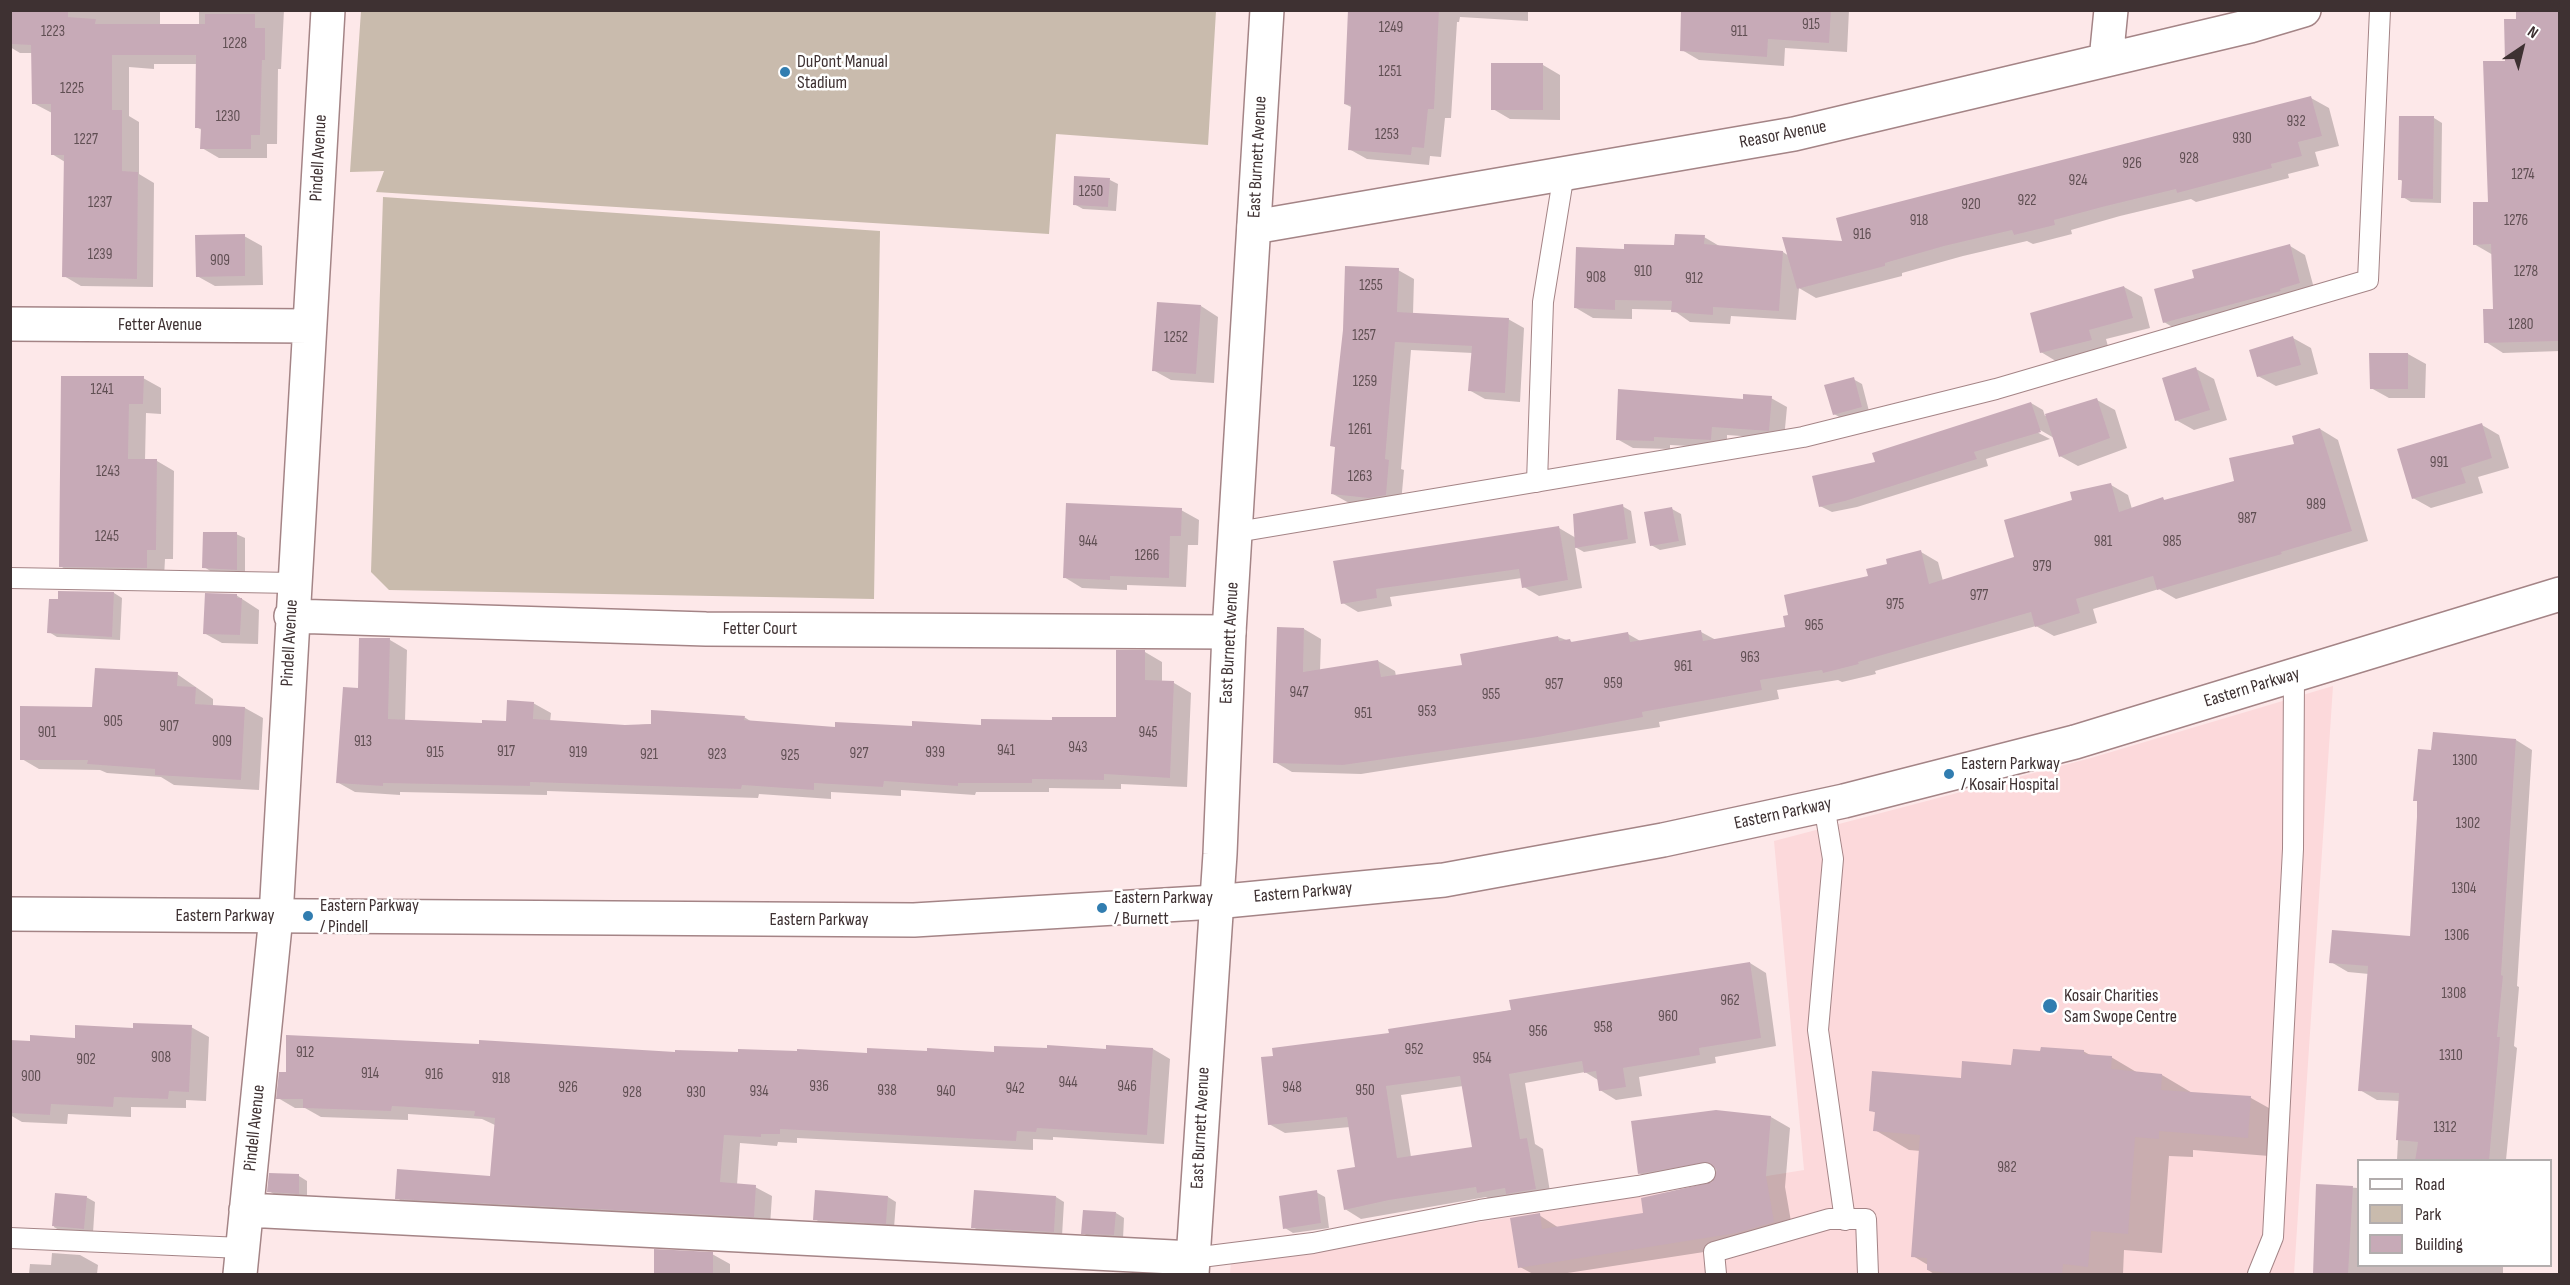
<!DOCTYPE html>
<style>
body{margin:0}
#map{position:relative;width:2570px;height:1285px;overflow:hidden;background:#fde8e9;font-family:"Sofia Sans Condensed",sans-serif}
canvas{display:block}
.frame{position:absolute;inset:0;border:12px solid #3e3132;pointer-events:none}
.legend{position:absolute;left:2357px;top:1159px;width:195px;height:108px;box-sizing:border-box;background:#fff;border:2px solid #b2adad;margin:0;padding:8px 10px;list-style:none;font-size:18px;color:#3e3132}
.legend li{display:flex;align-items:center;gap:12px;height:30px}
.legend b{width:30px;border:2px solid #b2adad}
.north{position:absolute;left:2492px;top:18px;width:60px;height:60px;-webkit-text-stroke:4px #fff;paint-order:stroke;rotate:35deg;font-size:16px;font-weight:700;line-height:24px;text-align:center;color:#3e3132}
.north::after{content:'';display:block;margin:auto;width:21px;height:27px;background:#3e3132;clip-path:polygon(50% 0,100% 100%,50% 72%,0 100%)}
</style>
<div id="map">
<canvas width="2570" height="1285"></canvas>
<div class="frame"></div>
<ul class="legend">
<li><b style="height:8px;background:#fff"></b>Road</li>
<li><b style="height:16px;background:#c9bbad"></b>Park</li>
<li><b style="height:16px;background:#c7aab7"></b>Building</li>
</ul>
<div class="north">N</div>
</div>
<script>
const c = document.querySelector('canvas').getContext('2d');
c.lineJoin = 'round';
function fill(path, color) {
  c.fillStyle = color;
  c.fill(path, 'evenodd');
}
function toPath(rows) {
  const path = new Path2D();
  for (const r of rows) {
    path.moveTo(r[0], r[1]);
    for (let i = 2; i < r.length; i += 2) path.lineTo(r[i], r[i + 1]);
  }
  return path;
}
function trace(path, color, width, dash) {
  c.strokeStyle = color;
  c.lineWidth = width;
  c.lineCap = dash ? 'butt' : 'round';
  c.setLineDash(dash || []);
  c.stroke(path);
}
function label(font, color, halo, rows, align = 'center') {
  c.font = font + ' "Sofia Sans Condensed",sans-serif';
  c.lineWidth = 5;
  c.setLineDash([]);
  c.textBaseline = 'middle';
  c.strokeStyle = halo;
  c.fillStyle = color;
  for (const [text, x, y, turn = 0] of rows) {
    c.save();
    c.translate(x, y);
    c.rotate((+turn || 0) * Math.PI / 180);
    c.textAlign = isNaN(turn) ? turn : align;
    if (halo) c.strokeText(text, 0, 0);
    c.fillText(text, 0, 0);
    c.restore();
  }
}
fill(toPath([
 [2333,686,2294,1274,1230,1274,1231,1262,1804,1170,1774,841,2091,758]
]), '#fcd9db');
fill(toPath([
 [361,11,1216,11,1208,145,1056,134,1049,234,376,192,384,171,350,172],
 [383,197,880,231,874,599,389,590,371,572]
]), '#c9bbad');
fill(toPath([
 [10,10,160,10,160,25,199,26,199,10,284,10,281,69,278,69,277,144,267,144,267,158,219,158,202,148,202,130,196,127,198,64,154,64,154,69,129,67,129,116,139,122,139,174,154,183,153,287,81,286,64,276,65,162,52,154,52,113,33,103,33,53,20,53,10,47],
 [1350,10,1528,10,1528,21,1460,17,1459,22,1457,22,1451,118,1445,118,1441,157,1430,156,1429,165,1367,159,1349,149,1353,108,1345,104],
 [1683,10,1849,10,1847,52,1785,48,1784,66,1699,60,1682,50],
 [2518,10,2560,10,2560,351,2503,353,2486,342,2495,310,2493,255,2474,244,2490,203,2506,62],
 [1543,65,1560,75,1560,120,1510,119,1493,109],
 [2311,98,2329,108,2339,146,2315,152,2319,166,2288,174,2289,178,2196,202,2191,199,2120,216,2071,230,2072,234,2033,244,2027,241,1963,256,1902,273,1902,276,1816,298,1799,288,1796,320,1731,316,1730,324,1690,322,1673,310,1632,309,1632,319,1593,318,1576,308,1625,250,1676,247,1704,237,1721,247,1783,252,1789,256,1844,242],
 [2434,118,2442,123,2441,203,2411,202,2403,197,2404,182,2399,179],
 [1110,180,1118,184,1116,211,1083,209,1074,204],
 [244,236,262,246,263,285,215,286,197,276],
 [2290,246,2305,255,2315,292,2179,331,2164,322,2196,279],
 [1398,270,1414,279,1413,314,1508,319,1524,328,1520,402,1485,399,1469,390,1473,353,1411,350,1401,469,1404,470,1401,503,1386,506,1349,503,1333,494,1337,448,1332,445],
 [2124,287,2142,297,2150,328,2106,339,2109,350,2059,363,2041,352],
 [1201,306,1218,317,1214,383,1171,380,1153,370],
 [2293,338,2311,348,2318,374,2276,386,2258,376],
 [2408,354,2426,364,2425,398,2389,398,2371,388],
 [2196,369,2214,379,2227,420,2194,430,2176,420],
 [62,377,143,378,161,388,161,414,146,413,145,461,157,461,174,471,173,559,165,559,164,578,78,576,60,566],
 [1853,379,1862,384,1869,411,1843,419,1834,414],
 [1771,398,1787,407,1784,439,1727,435,1727,448,1670,445,1670,449,1633,448,1617,439],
 [2097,400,2115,410,2127,448,2078,466,2060,456,2054,438,2035,427,2033,430,2050,439,1986,459,1988,466,1857,507,1832,512,1820,506,1876,463,2031,403,2043,410,2045,416],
 [2482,425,2499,435,2509,468,2478,477,2483,493,2431,508,2413,498],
 [2320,429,2338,440,2368,541,2176,599,2159,589,2093,609,2097,623,2054,636,2036,626,1875,671,1876,674,1842,682,1838,680,1777,690,1779,699,1659,722,1660,727,1361,774,1292,772,1275,762,1304,629,1321,639,1320,671,1378,661,1395,671,1396,676,1464,667,1558,637,1575,643,1628,634,1642,642,1701,632,1716,640,1787,628,1889,565,1921,552,1938,562,1943,581,2016,558,2074,501,2111,485,2128,495,2132,509,2163,499,2166,501,2236,482],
 [1622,506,1631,511,1636,543,1584,552,1575,547,1582,588,1539,596,1524,587,1522,578,1390,597,1392,606,1358,612,1343,603,1335,562,1559,528,1576,538],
 [1672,509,1681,514,1686,545,1660,550,1651,545],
 [1181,510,1199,520,1198,545,1188,545,1186,587,1127,585,1127,590,1082,588,1064,577],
 [236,534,245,538,245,574,212,572,204,567],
 [60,592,114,593,122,598,120,640,57,637,49,632,60,601],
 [236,595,259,610,258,644,222,643,204,633],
 [360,640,390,640,407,650,405,721,483,725,508,723,533,703,551,713,550,722,625,726,744,717,752,722,837,728,982,727,1117,719,1145,652,1162,662,1162,682,1174,683,1191,693,1187,787,1121,784,1121,789,1049,788,1049,792,976,792,975,795,901,790,901,796,831,792,831,799,759,794,758,798,547,791,547,795,400,792,400,795,355,792,337,782,360,690],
 [177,674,213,699,213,707,245,708,263,718,259,790,174,785,161,777,107,773,100,770,39,769,22,759,93,708],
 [2516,740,2532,750,2517,986,2519,987,2514,1046,2517,1048,2506,1160,2397,1160,2400,1101,2377,1100,2360,1090,2369,974,2348,972,2331,962,2412,937,2419,802,2415,800,2433,751],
 [1750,963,1766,973,1776,1046,1715,1057,1716,1063,1639,1077,1642,1096,1616,1100,1600,1090,1598,1080,1585,1072,1525,1083,1535,1144,1543,1149,1551,1198,1494,1201,1486,1197,1361,1219,1345,1209,1356,1168,1350,1127,1285,1133,1269,1124,1390,1034],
 [1463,1086,1474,1149,1411,1157,1401,1095],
 [191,1027,209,1037,206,1101,186,1100,186,1108,131,1107,131,1117,68,1114,67,1124,22,1122,10,1115,10,1042,76,1039,135,1030],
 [1153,1049,1170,1059,1164,1144,1053,1137,1053,1140,1033,1139,1033,1150,797,1138,797,1143,778,1142,777,1146,740,1143,737,1185,755,1187,772,1196,770,1226,414,1208,397,1198,492,1178,495,1125,482,1119,408,1114,408,1120,321,1117,305,1108,295,1108,278,1098,676,1054,996,1053],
 [2083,1051,2092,1056,2111,1057,2138,1073,2162,1075,2194,1094,2251,1098,2285,1117,2282,1157,2193,1150,2193,1157,2169,1156,2162,1253,2124,1250,2123,1274,1934,1274,1928,1270,1928,1265,1913,1256,1921,1151,1909,1150,1875,1130,1876,1113,1871,1110,1962,1079],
 [1771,1117,1790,1128,1785,1187,1793,1233,1756,1244,1561,1274,1533,1274,1520,1267,1539,1215,1559,1228,1645,1214,1714,1183,1717,1174,1659,1184,1639,1173],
 [299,1176,307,1181,307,1198,277,1196,269,1191],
 [2318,1185,2358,1188,2358,1266,2503,1266,2503,1274,2314,1274],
 [816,1192,888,1197,896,1202,894,1228,823,1224,815,1219],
 [1316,1192,1325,1197,1329,1228,1293,1233,1285,1228],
 [56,1195,86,1197,95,1202,93,1233,62,1232,54,1227],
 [1056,1197,1064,1202,1062,1236,981,1232,973,1227],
 [1116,1213,1124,1218,1123,1239,1091,1238,1083,1233],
 [52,1253,80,1255,98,1265,97,1274,29,1274,30,1264,51,1265],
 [712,1254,730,1264,730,1274,656,1274]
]), '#0003');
fill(toPath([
 [10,10,68,10,68,17,96,19,95,24,205,24,205,14,255,14,255,28,265,28,265,60,262,60,260,135,251,135,251,149,200,149,201,128,195,128,196,55,112,55,112,110,122,110,122,171,138,172,137,279,62,277,64,155,51,155,51,104,32,104,31,45,10,44],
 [1348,10,1439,10,1434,109,1428,109,1424,148,1412,147,1411,155,1348,150,1351,105,1344,104],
 [1681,10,1831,10,1829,43,1768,39,1767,57,1680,51],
 [2516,10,2559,10,2559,341,2484,343,2483,309,2493,309,2491,244,2473,245,2473,202,2488,202,2483,61,2505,61,2504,19,2516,19],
 [1491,63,1543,63,1543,110,1491,110],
 [2311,96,2322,136,2298,142,2302,156,2271,164,2272,168,2177,193,2176,189,2102,207,2054,220,2055,225,2014,235,2012,230,1944,246,1885,263,1885,266,1797,289,1782,237,1842,241,1836,218],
 [2399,116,2434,116,2433,199,2401,198,2402,180,2398,180],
 [1074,176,1110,178,1108,207,1073,205],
 [245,234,245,276,196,277,195,235],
 [1675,234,1705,235,1704,244,1783,251,1779,311,1713,307,1713,315,1671,312,1672,301,1615,300,1615,310,1574,308,1576,247,1624,249,1624,244,1674,245],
 [2290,244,2300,283,2280,289,2281,291,2163,323,2154,289,2194,278,2192,270],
 [1345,266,1399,268,1397,312,1509,318,1505,393,1468,391,1472,346,1395,342,1385,459,1389,460,1386,495,1369,498,1331,494,1335,447,1330,446,1343,330],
 [2124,286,2133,318,2089,330,2092,340,2040,353,2030,313],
 [1157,302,1201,305,1196,374,1152,371],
 [2293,336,2301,365,2257,377,2249,350],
 [2369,353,2408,353,2408,389,2370,389],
 [2196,367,2210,410,2175,421,2162,378],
 [61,376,144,376,143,404,129,404,128,459,157,459,156,550,147,550,147,568,59,567],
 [1854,377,1862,407,1833,415,1824,385],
 [1618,389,1743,399,1743,394,1772,396,1769,431,1712,427,1711,440,1654,437,1654,441,1616,440],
 [2097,398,2110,438,2059,457,2045,414],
 [2031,402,2041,432,1974,452,1977,459,1845,501,1819,507,1812,476,1875,462,1872,453],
 [2482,423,2492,458,2461,468,2466,483,2412,499,2397,449],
 [2320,428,2352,531,2281,552,2282,554,2157,590,2153,576,2076,599,2080,613,2035,627,2031,612,1858,662,1859,664,1823,673,1822,670,1760,680,1762,690,1642,712,1643,717,1538,737,1343,765,1273,763,1277,627,1304,628,1303,672,1378,660,1381,677,1462,665,1460,654,1558,636,1559,641,1570,639,1571,642,1628,632,1630,642,1701,630,1703,641,1785,627,1783,616,1788,615,1784,595,1868,576,1866,569,1887,564,1886,559,1921,550,1929,584,2014,557,2004,520,2072,500,2070,492,2111,483,2119,512,2163,497,2164,500,2234,481,2229,458,2294,444,2292,436],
 [1066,503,1182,508,1181,536,1170,536,1169,578,1110,576,1110,580,1063,578],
 [1623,504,1628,539,1575,548,1573,514],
 [1672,507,1679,541,1650,546,1644,512],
 [1559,526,1568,580,1522,588,1519,569,1376,589,1377,598,1341,604,1333,561],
 [203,532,237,532,237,570,202,568],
 [58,591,114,592,112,637,47,633,49,599,58,599],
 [205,593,237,594,237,598,242,598,240,635,203,634],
 [359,638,390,638,388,719,482,723,482,720,506,721,507,700,534,702,533,719,625,725,651,724,651,710,745,716,744,720,835,727,835,722,912,726,912,721,981,725,981,719,1052,720,1052,717,1116,717,1116,650,1145,650,1145,680,1174,681,1170,778,1104,774,1104,780,1032,779,1032,783,958,783,958,786,884,781,883,787,814,783,814,790,742,785,741,789,530,782,530,786,383,783,383,786,336,783,343,687,358,688],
 [95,668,178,672,177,686,196,687,195,704,245,707,241,780,155,775,155,769,87,764,88,760,20,760,20,706,92,707],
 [2433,732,2516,739,2501,975,2503,976,2497,1037,2500,1037,2489,1161,2415,1161,2418,1142,2396,1140,2399,1093,2358,1091,2368,966,2329,963,2332,930,2410,936,2417,817,2417,801,2413,801,2418,749,2431,750],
 [1750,962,1761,1038,1699,1048,1700,1055,1623,1068,1626,1087,1599,1091,1596,1071,1584,1073,1582,1061,1509,1074,1520,1139,1527,1138,1536,1189,1506,1194,1505,1188,1477,1193,1476,1187,1389,1200,1344,1210,1337,1170,1355,1167,1347,1117,1268,1125,1261,1057,1273,1056,1272,1048,1389,1033,1388,1029,1511,1010,1509,1000],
 [1460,1076,1472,1147,1397,1158,1386,1086],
 [133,1023,192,1025,189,1092,169,1091,168,1099,114,1097,113,1107,51,1104,50,1115,10,1113,10,1040,30,1041,30,1035,75,1038,75,1025,133,1028],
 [286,1035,479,1044,479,1040,675,1052,675,1050,738,1052,738,1049,797,1051,797,1049,867,1053,867,1048,927,1051,927,1048,994,1052,994,1046,1047,1048,1047,1045,1106,1049,1106,1045,1153,1048,1147,1135,1037,1128,1036,1132,1017,1131,1016,1141,780,1129,780,1134,761,1134,761,1137,724,1135,720,1182,756,1185,754,1217,395,1199,397,1169,490,1176,495,1118,474,1116,475,1111,392,1106,391,1111,303,1108,303,1099,276,1099,279,1072,286,1072],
 [2041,1047,2084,1050,2084,1054,2112,1056,2111,1069,2162,1074,2161,1090,2251,1096,2248,1138,2159,1131,2159,1139,2135,1137,2128,1234,2091,1231,2088,1267,2063,1264,2062,1275,1960,1275,1927,1270,1927,1258,1911,1257,1920,1135,1873,1131,1875,1112,1869,1111,1872,1071,1961,1078,1962,1061,2011,1065,2013,1049,2040,1051],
 [1716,1110,1771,1116,1766,1176,1774,1222,1736,1233,1518,1268,1510,1218,1540,1213,1542,1229,1643,1213,1641,1198,1712,1182,1717,1170,1708,1162,1638,1174,1631,1121],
 [269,1173,299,1174,299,1194,267,1192],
 [2316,1184,2353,1186,2348,1275,2313,1275],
 [815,1190,888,1196,886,1224,813,1220],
 [974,1190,1056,1196,1054,1232,971,1228],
 [1317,1190,1321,1223,1283,1229,1279,1196],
 [55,1193,87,1196,84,1229,52,1226],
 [1083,1210,1116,1212,1114,1235,1081,1234],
 [654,1249,713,1252,713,1275,654,1275]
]), '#c7aab7');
const service = toPath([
 [1537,482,1543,302,1564,173],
 [1237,532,1803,437,1996,389,2368,280,2380,10],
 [10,578,294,583],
 [1824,805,1833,859,1818,1030,1845,1220],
 [10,1238,242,1248],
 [1193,1258,1313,1243,1480,1210,1638,1186,1705,1173],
 [1716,1274,1714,1252,1829,1219,1866,1219,1868,1274],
 [2258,1274,2273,1237,2293,849,2294,675]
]);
const minor = toPath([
 [2106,60,2111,10],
 [1254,227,1794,134,2250,26,2304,10],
 [10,324,309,326],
 [291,616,706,629,1229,632],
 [246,1210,1193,1258],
 [240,1274,276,916,328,10]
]);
const tertiary = toPath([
 [1192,1274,1220,854,1229,632,1267,10]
]);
const primary = toPath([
 [10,914,914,920,1215,902,1444,880,1663,840,1844,801,2075,742,2560,594]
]);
trace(service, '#a48486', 22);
trace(minor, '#a48486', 36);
trace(tertiary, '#a48486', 36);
trace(primary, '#a48486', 36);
trace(service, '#fff', 20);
trace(minor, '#fff', 33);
trace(tertiary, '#fff', 33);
trace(primary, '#fff', 33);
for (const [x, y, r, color] of [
 [785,72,6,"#317db0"],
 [1949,774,6,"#317db0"],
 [1102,908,6,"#317db0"],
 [308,916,6,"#317db0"],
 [2050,1006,8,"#317db0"]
]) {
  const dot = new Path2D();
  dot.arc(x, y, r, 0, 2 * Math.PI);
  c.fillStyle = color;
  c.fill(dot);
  trace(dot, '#fff', 2);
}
label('15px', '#604f53', null, [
 ["915",1811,25],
 ["1249",1391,28],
 ["1223",53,32],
 ["911",1739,32],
 ["1228",235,44],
 ["1251",1390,72],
 ["1225",72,89],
 ["1230",228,117],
 ["932",2296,122],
 ["1253",1387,135],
 ["930",2242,139],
 ["1227",86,140],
 ["928",2189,159],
 ["926",2132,164],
 ["1274",2523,175],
 ["924",2078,181],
 ["1250",1091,192],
 ["922",2027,201],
 ["1237",100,203],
 ["920",1971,205],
 ["918",1919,221],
 ["1276",2516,221],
 ["916",1862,235],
 ["1239",100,255],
 ["909",220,261],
 ["910",1643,272],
 ["1278",2526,272],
 ["908",1596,278],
 ["912",1694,279],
 ["1255",1371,286],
 ["1280",2521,325],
 ["1257",1364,336],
 ["1252",1176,338],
 ["1259",1365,382],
 ["1241",102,390],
 ["1261",1360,430],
 ["991",2439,463],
 ["1243",108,472],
 ["1263",1360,477],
 ["989",2316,505],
 ["987",2247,519],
 ["1245",107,537],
 ["944",1088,542],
 ["981",2103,542],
 ["985",2172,542],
 ["1266",1147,556],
 ["979",2042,567],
 ["977",1979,596],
 ["975",1895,605],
 ["965",1814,626],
 ["963",1750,658],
 ["961",1683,667],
 ["959",1613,684],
 ["957",1554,685],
 ["947",1299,693],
 ["955",1491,695],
 ["953",1427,712],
 ["951",1363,714],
 ["905",113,722],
 ["907",169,727],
 ["901",47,733],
 ["945",1148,733],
 ["909",222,742],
 ["913",363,742],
 ["943",1078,748],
 ["941",1006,751],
 ["917",506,752],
 ["915",435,753],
 ["919",578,753],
 ["939",935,753],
 ["927",859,754],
 ["921",649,755],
 ["923",717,755],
 ["925",790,756],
 ["1300",2465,761],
 ["1302",2468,824],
 ["1304",2464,889],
 ["1306",2457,936],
 ["1308",2454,994],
 ["962",1730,1001],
 ["960",1668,1017],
 ["958",1603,1028],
 ["956",1538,1032],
 ["952",1414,1050],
 ["912",305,1053],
 ["1310",2451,1056],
 ["908",161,1058],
 ["954",1482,1059],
 ["902",86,1060],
 ["914",370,1074],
 ["916",434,1075],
 ["900",31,1077],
 ["918",501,1079],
 ["944",1068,1083],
 ["936",819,1087],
 ["946",1127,1087],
 ["926",568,1088],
 ["948",1292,1088],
 ["942",1015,1089],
 ["938",887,1091],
 ["950",1365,1091],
 ["934",759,1092],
 ["940",946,1092],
 ["928",632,1093],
 ["930",696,1093],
 ["1312",2445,1128],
 ["982",2007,1168]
]);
label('18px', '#3e3132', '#fff', [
 ["DuPont Manual",797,62],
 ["Stadium",797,83],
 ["Eastern Parkway",1961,764],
 ["/ Kosair Hospital",1961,785],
 ["Eastern Parkway",1114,898],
 ["/ Burnett",1114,919],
 ["Eastern Parkway",320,906],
 ["/ Pindell",320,927],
 ["Kosair Charities",2064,996],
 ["Sam Swope Centre",2064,1017]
], 'left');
label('18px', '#3e3132', '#fff', [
 ["Reasor Avenue",1783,135,-11],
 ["East Burnett Avenue",1258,157,-87],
 ["Pindell Avenue",319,158,-87],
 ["Fetter Avenue",160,325],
 ["Fetter Court",760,629],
 ["Pindell Avenue",290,643,-87],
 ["East Burnett Avenue",1230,643,-87],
 ["Eastern Parkway",2252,688,-17],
 ["Eastern Parkway",1783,814,-12],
 ["Eastern Parkway",1303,893,-5],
 ["Eastern Parkway",225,916],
 ["Eastern Parkway",819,920],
 ["Pindell Avenue",255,1128,-84],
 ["East Burnett Avenue",1201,1128,-87]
]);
</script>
